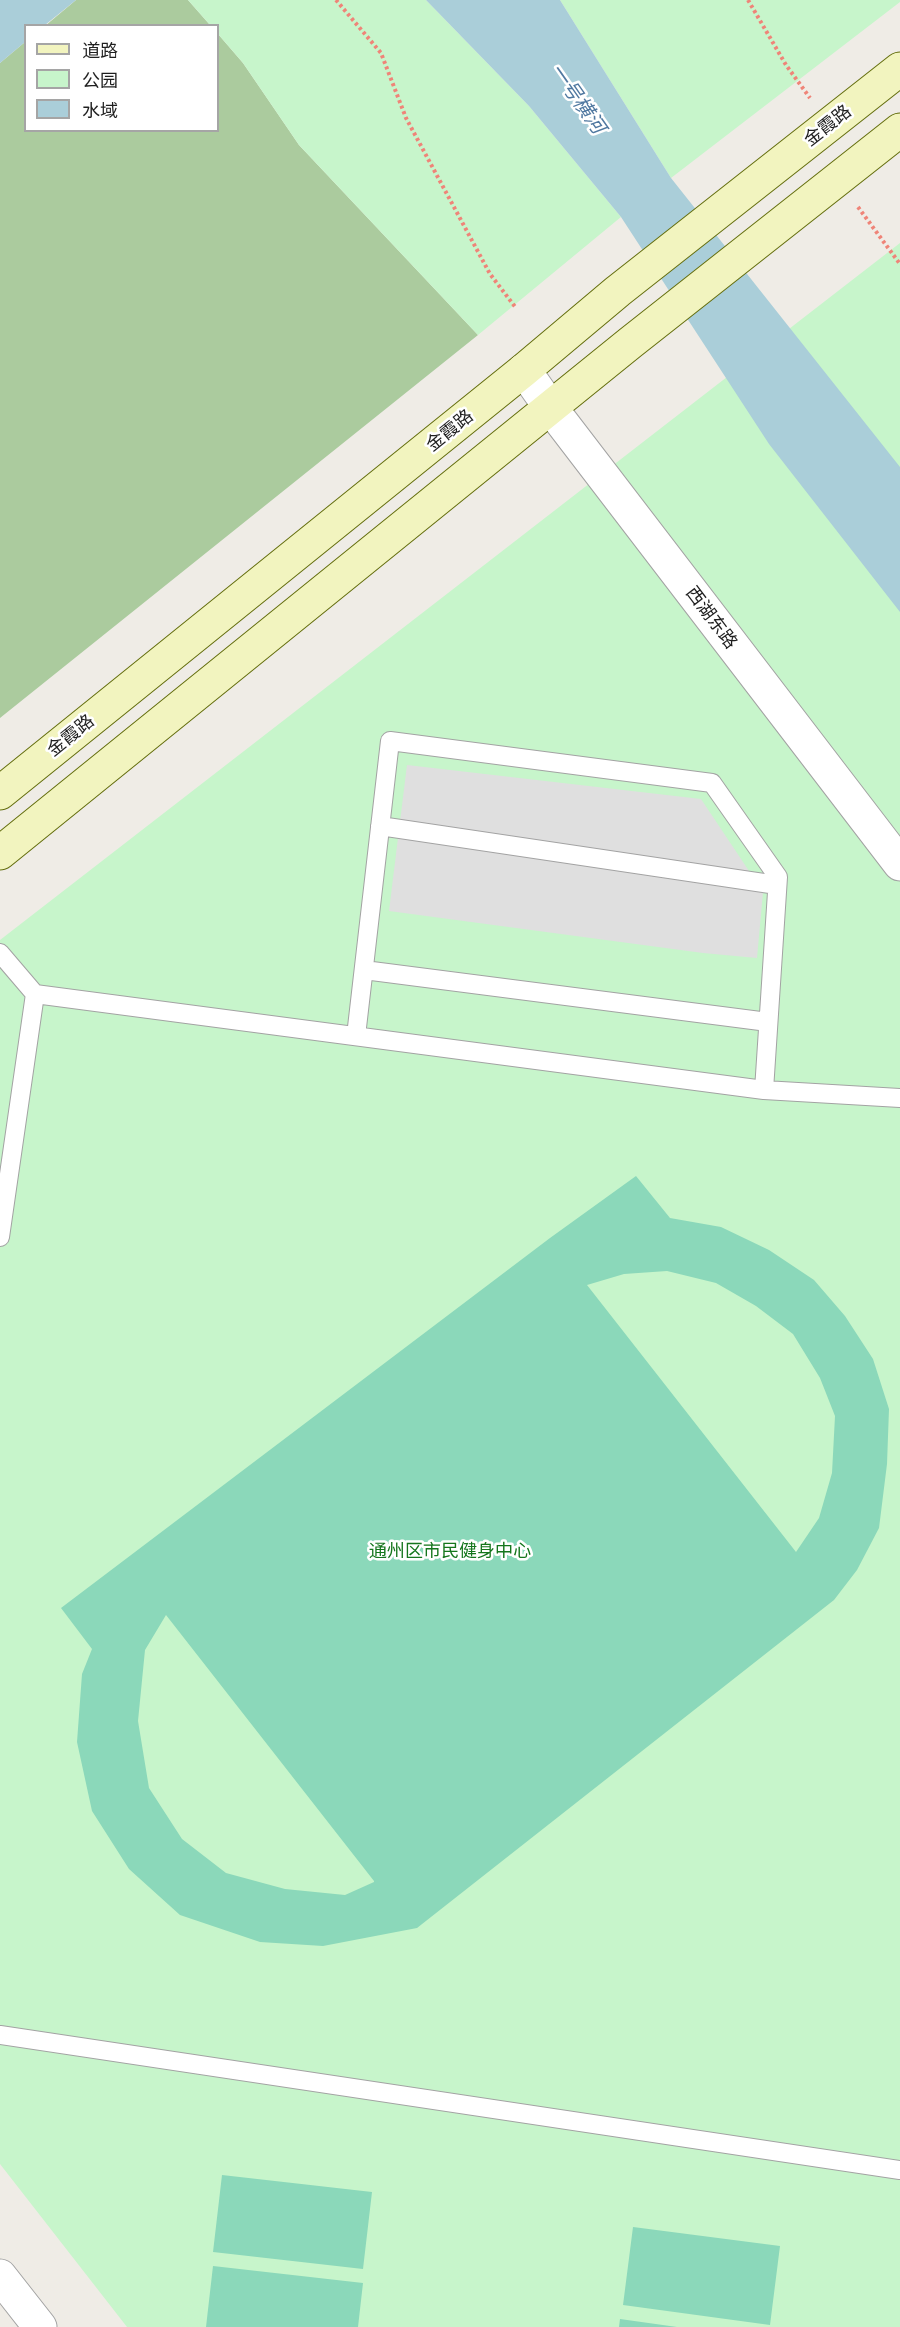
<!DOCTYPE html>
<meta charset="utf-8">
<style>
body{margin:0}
#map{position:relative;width:900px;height:2327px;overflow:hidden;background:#efece6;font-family:"PT Sans","Noto Sans SC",sans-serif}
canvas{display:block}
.legend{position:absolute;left:24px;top:24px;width:195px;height:108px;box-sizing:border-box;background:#fff;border:2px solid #a5a5a5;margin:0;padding:8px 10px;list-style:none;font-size:18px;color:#1f1f1f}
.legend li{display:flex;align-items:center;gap:12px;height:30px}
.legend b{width:30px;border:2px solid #a5a5a5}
</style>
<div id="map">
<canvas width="900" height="2327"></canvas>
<ul class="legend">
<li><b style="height:8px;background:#f2f4bf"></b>道路</li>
<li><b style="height:16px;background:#c7f5cb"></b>公园</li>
<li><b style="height:16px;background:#aaced9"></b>水域</li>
</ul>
</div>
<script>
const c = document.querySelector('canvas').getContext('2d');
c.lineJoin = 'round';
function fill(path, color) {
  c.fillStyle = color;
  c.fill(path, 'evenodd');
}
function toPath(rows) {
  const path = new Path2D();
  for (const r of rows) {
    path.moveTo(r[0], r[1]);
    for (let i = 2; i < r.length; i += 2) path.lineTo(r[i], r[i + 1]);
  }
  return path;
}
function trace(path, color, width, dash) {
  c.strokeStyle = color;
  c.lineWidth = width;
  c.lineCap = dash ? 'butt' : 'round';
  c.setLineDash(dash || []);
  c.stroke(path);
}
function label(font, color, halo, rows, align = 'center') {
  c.font = font + ' "PT Sans","Noto Sans SC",sans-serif';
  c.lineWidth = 5;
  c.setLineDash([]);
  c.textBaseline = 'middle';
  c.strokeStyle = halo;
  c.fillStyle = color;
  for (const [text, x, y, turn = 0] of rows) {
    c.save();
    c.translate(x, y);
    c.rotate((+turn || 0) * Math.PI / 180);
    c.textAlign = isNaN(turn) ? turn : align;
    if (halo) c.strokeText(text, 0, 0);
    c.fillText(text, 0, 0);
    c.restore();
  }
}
fill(toPath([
 [76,0,188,0,210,25,45,26],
 [218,34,243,63,299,145,478,335,0,718,0,63,25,42,26,130,218,130]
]), '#abcb9e');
fill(toPath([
 [188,0,426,0,529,106,621,217,478,335,299,145,243,63,218,34,218,26,210,25],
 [560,0,900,0,900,2,671,178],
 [900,243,900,2327,127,2327,0,2164,0,940]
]), '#c7f5cb');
fill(toPath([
 [636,1176,670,1218,721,1227,769,1250,814,1280,845,1316,873,1359,889,1409,887,1464,879,1528,857,1570,834,1600,417,1928,323,1946,260,1942,180,1915,129,1869,92,1811,77,1742,82,1674,92,1649,61,1608,550,1238],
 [667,1271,716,1283,756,1306,793,1334,820,1378,835,1416,832,1473,819,1518,796,1552,587,1285,624,1274],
 [166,1615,374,1881,374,1882,345,1895,285,1889,226,1873,182,1839,149,1788,138,1721,145,1650],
 [222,2175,372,2192,363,2269,213,2252],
 [633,2227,780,2246,770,2325,623,2305],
 [213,2266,363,2283,358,2327,206,2327],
 [620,2319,677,2327,619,2327]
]), '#8bd8ba');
fill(toPath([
 [407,765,701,799,763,892,757,958,703,953,389,911]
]), '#dfdfdf');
fill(toPath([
 [0,0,76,0,45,25,26,26,25,42,0,63],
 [426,0,560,0,671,178,900,467,900,612,769,444,621,217,529,106]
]), '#aaced9');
const service = toPath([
 [380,826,777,885],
 [0,953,35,994,764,1090,900,1098],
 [364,970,768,1022],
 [356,1036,390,741,712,783,778,877,764,1090],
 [0,1237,35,994],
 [0,2035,900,2170]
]);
const tertiary = toPath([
 [524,370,550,407,900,864],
 [0,2276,40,2327]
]);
const secondary = toPath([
 [0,793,524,370,618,291,900,69],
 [0,853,630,343,900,130]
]);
trace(service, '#a3a3a3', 20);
trace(tertiary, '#a3a3a3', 35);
trace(secondary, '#646e0e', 35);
trace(toPath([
 [336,0,381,53,406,118,490,274,516,308],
 [748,0,786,65,810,98],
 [858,207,900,264]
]), '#ef8478', 4, [3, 3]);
trace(service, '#fff', 18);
trace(tertiary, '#fff', 33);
trace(secondary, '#f2f4bf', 33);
label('18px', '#1f1f1f', '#fff', [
 ["金霞路",828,126,-38],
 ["金霞路",450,431,-39],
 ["西湖东路",711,618,53],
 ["金霞路",71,736,-39]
]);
label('18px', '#15761d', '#fff', [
 ["通州区市民健身中心",450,1552]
]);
label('italic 20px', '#5078a0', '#fff', [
 ["一号横河",577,99,55]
]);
</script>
